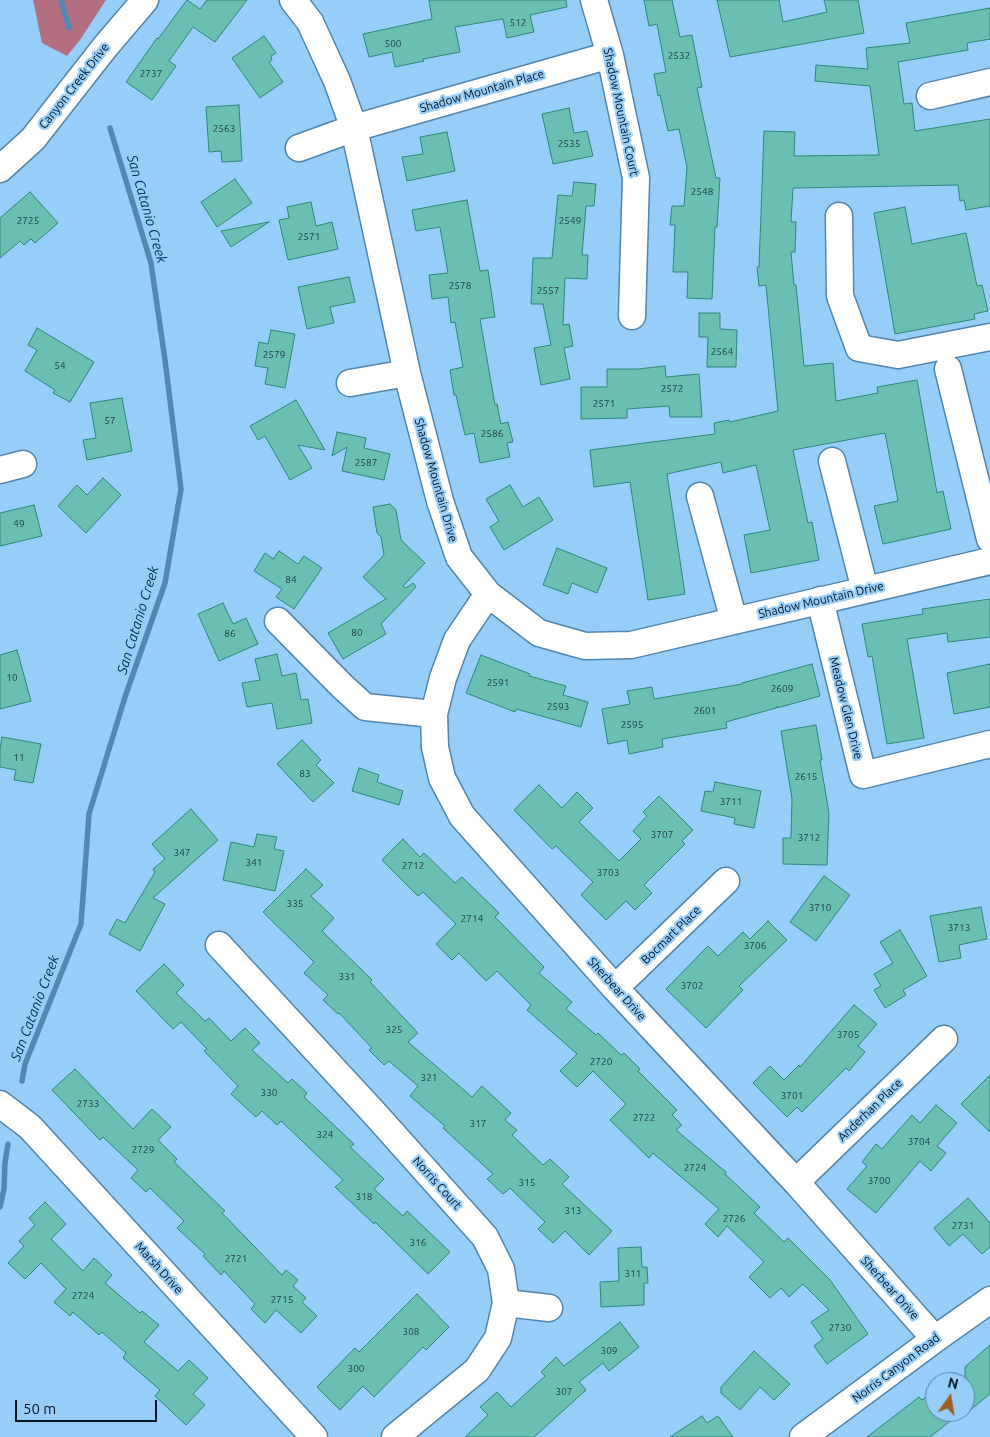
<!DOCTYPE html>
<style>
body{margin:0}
#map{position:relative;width:990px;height:1437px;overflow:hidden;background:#97cdf9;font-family:Ubuntu,sans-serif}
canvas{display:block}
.north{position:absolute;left:925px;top:1372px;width:50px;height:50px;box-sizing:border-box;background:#97cdf9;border:1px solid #5b82a3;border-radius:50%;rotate:13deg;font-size:14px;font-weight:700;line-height:20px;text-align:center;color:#001221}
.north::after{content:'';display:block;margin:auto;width:18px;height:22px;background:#9b6020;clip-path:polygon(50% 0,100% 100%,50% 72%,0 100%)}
.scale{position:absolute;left:15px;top:1400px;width:142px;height:22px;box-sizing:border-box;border:2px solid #001221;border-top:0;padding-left:6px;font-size:15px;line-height:18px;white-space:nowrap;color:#001221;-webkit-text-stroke:4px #97cdf9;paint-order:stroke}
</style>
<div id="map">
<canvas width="990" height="1437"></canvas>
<div class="north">N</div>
<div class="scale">50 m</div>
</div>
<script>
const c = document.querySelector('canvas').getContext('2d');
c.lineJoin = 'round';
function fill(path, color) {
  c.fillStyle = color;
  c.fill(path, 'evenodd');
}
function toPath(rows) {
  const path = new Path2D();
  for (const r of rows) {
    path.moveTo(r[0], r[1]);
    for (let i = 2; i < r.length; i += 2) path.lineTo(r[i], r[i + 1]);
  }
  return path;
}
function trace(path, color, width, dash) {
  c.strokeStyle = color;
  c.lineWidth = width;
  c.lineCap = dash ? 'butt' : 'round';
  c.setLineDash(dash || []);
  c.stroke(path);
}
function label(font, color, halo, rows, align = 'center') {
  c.font = font + ' Ubuntu,sans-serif';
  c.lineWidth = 4.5;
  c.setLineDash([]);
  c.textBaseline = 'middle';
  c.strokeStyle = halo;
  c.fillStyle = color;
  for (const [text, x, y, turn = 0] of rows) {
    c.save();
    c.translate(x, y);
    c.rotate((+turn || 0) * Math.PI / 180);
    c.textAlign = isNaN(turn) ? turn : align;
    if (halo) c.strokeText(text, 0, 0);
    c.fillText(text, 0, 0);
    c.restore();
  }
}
fill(toPath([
 [33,0,106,0,80,40,67,56,42,43]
]), '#b36f80');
trace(toPath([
 [61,0,69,28],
 [22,1081,25,1064,81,924,89,814,126,694,165,583,181,489,165,360,151,263,110,128],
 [0,1207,4,1189,5,1163,8,1144]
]), '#5188b4', 5.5);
const building = toPath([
 [187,0,200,9,207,0,247,0,215,42,193,27,169,61,176,66,152,100,126,82,157,38,158,39,187,0],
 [429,0,566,0,567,7,530,15,534,32,507,38,503,19,455,27,460,52,423,59,424,61,395,67,392,52,369,57,363,34,432,19,429,0],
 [644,0,672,0,680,37,692,35,702,87,697,88,716,178,720,178,717,227,715,227,712,299,687,298,688,272,673,272,675,225,670,225,672,206,684,206,687,167,679,129,668,131,660,95,658,96,654,74,666,72,657,24,649,26,644,0],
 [717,0,779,0,783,22,827,12,824,0,858,0,864,33,730,57,717,0],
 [990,8,990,39,967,43,968,50,898,62,904,104,912,103,915,131,990,119,990,206,966,210,964,200,960,201,958,185,793,188,791,222,796,222,795,252,791,252,794,285,796,285,804,366,833,363,836,401,878,393,877,387,917,380,937,493,943,491,951,529,883,544,874,506,898,501,885,433,793,450,808,523,812,522,819,560,751,573,744,535,770,530,756,465,723,473,721,462,667,474,685,594,648,600,630,482,594,487,590,450,715,434,714,423,729,420,730,422,778,411,766,285,759,286,757,267,759,267,764,131,795,132,794,156,879,155,870,86,815,81,816,65,868,69,866,48,910,43,906,23,990,8],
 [264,36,276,53,271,56,272,60,269,62,283,82,260,98,232,58,264,36],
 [239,105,242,161,222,162,221,151,209,152,206,107,239,105],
 [569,108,574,133,587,131,593,156,553,164,542,114,569,108],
 [447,132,455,171,407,181,402,157,423,154,420,137,447,132],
 [235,179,252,203,217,227,201,202,235,179],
 [574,182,596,184,594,206,586,206,582,255,588,255,587,279,565,278,563,325,569,324,573,346,564,348,570,379,541,385,534,348,551,345,543,304,531,304,533,258,552,258,558,195,572,196,574,182],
 [30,192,58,223,35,243,31,239,24,245,20,241,0,258,0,218,30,192],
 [467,200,480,271,488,270,495,317,480,319,495,405,497,404,501,424,508,422,513,442,507,443,510,457,480,463,474,433,465,435,456,395,454,395,450,370,463,367,455,322,451,323,448,297,432,299,429,275,448,273,440,227,416,231,412,210,467,200],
 [311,202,316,226,332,222,338,249,288,260,279,220,289,218,287,207,311,202],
 [905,207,912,244,966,233,977,286,982,285,988,311,974,314,975,319,895,334,874,213,905,207],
 [269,222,231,247,221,231,269,222],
 [349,277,355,302,330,307,334,323,307,329,298,287,349,277],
 [699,313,720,313,720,329,737,330,736,367,707,367,708,337,699,337,699,313],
 [37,328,94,362,70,402,53,393,55,390,25,371,37,350,28,345,37,328],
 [271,330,295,334,285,388,265,384,268,368,255,366,259,342,268,344,271,330],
 [665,366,666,377,699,374,702,417,670,417,669,406,627,409,627,418,581,419,581,387,607,387,607,369,638,369,665,366],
 [122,398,132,451,87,460,83,440,96,438,90,403,122,398],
 [296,400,325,450,298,445,312,468,290,480,265,436,258,440,250,426,296,400],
 [337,432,366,438,364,448,390,454,384,480,342,471,347,447,332,456,337,432],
 [103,478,121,495,86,533,58,506,77,485,87,495,103,478],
 [510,485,523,507,539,497,553,520,504,550,490,527,499,521,486,499,510,485],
 [390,504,396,510,401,540,425,563,403,586,406,588,413,583,416,587,381,624,386,634,343,659,328,633,386,599,363,577,384,555,381,537,377,533,373,507,390,504],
 [34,505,42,536,0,546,0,513,34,505],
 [557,548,607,568,597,593,572,583,568,594,543,585,557,548],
 [279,551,298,564,304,556,322,568,294,609,276,597,282,589,254,571,265,553,273,559,279,551],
 [990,599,990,637,948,642,947,633,907,639,924,738,887,744,872,656,868,657,862,624,923,614,922,609,990,599],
 [223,603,233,624,246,618,258,644,219,661,198,614,223,603],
 [17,650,31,701,0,709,0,655,17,650],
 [277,654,282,676,296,673,301,700,308,699,312,723,277,729,272,703,247,707,242,683,260,680,255,659,277,654],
 [481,655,530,674,529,676,566,686,563,695,588,702,581,727,516,709,515,712,466,693,481,655],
 [812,664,820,696,777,708,777,706,776,708,726,722,727,728,662,739,663,747,629,754,627,740,608,744,602,709,630,704,627,691,652,687,654,699,742,684,742,683,812,664],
 [990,664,990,707,954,714,947,673,990,664],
 [816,725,822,760,820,760,829,813,827,865,783,864,783,838,791,838,792,799,781,731,816,725],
 [2,737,41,744,33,783,14,780,16,770,0,767,0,749,2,737],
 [302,740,321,760,316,765,334,783,313,802,277,764,302,740],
 [359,768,379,775,377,782,403,791,399,805,352,791,359,768],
 [715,782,761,791,754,828,734,824,735,818,701,811,705,791,713,792,715,782],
 [539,785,562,808,577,792,593,808,579,822,619,861,641,839,633,831,647,816,643,812,659,796,693,830,682,841,685,844,644,885,652,893,635,910,626,901,606,920,581,895,593,882,556,846,552,849,514,810,539,785],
 [191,809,218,840,153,898,165,904,140,951,109,934,117,919,125,923,155,872,153,869,165,859,152,844,191,809],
 [257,834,277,837,274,849,284,851,275,891,223,880,231,842,254,847,257,834],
 [403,839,420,857,424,853,455,883,462,877,499,913,495,917,544,967,539,973,572,1002,566,1009,596,1035,598,1033,621,1055,624,1053,640,1069,638,1071,677,1110,672,1115,682,1125,676,1130,726,1172,725,1174,760,1207,754,1213,784,1242,788,1238,830,1280,868,1334,827,1364,814,1346,823,1339,811,1322,829,1310,803,1284,789,1297,781,1288,770,1298,749,1277,764,1262,727,1226,718,1237,705,1224,719,1209,653,1153,649,1158,610,1120,626,1104,593,1071,577,1087,560,1071,577,1054,527,1010,531,1005,497,971,486,981,459,953,452,960,436,944,456,924,423,892,418,896,382,860,403,839],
 [306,869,323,885,311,896,334,918,322,931,372,980,370,982,418,1033,408,1042,472,1097,482,1086,511,1113,505,1120,517,1130,512,1135,543,1165,550,1159,569,1177,562,1184,612,1231,589,1255,565,1231,553,1243,538,1229,545,1222,510,1188,503,1194,487,1179,493,1174,443,1128,445,1126,410,1096,418,1086,389,1061,384,1065,369,1050,372,1048,339,1013,338,1014,323,1000,328,995,304,973,314,962,263,912,306,869],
 [824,876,850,895,816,941,790,922,824,876],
 [981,907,987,939,959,945,961,958,939,962,930,916,981,907],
 [768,921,787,940,739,986,743,990,706,1028,666,989,708,946,718,956,743,932,750,939,768,921],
 [900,930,927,976,903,990,906,995,885,1008,874,990,881,986,874,974,893,963,880,942,900,930],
 [164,964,184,985,176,993,205,1021,209,1018,231,1041,245,1028,260,1043,252,1050,288,1083,292,1079,307,1093,304,1097,354,1144,350,1147,384,1179,374,1189,403,1216,407,1211,450,1252,428,1274,375,1222,374,1224,335,1187,343,1180,281,1121,277,1125,262,1111,256,1117,231,1094,238,1086,204,1051,207,1049,181,1022,173,1029,136,991,164,964],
 [854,1005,877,1024,858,1046,865,1052,849,1071,846,1068,802,1112,797,1107,787,1117,753,1083,770,1066,784,1080,799,1065,800,1067,854,1005],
 [75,1069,133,1129,152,1109,171,1127,158,1140,177,1159,174,1162,225,1211,222,1213,282,1275,286,1270,298,1280,293,1286,306,1298,302,1302,317,1316,301,1333,276,1310,265,1323,251,1309,255,1304,224,1271,221,1275,203,1256,205,1254,177,1228,184,1221,150,1188,146,1192,131,1178,138,1170,103,1137,100,1140,52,1090,75,1069],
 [990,1075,990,1132,961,1104,990,1075],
 [936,1105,957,1123,937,1146,946,1153,931,1171,920,1161,876,1213,847,1189,867,1166,862,1162,876,1144,882,1149,912,1115,920,1123,936,1105],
 [968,1198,990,1223,990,1247,982,1254,963,1234,949,1246,934,1228,968,1198],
 [45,1202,66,1224,51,1239,83,1271,94,1258,112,1275,105,1283,140,1313,142,1311,159,1325,144,1342,178,1371,189,1360,208,1378,193,1394,205,1405,186,1425,155,1396,160,1390,123,1358,126,1353,102,1332,99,1335,73,1312,70,1316,54,1302,66,1289,41,1263,25,1279,8,1263,24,1246,19,1241,35,1225,29,1218,45,1202],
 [641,1247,642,1267,647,1267,648,1283,644,1283,644,1305,601,1307,600,1282,619,1281,618,1248,641,1247],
 [417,1294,449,1327,426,1350,423,1347,374,1397,363,1386,340,1410,317,1387,355,1348,359,1352,417,1294],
 [620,1322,639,1347,609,1371,603,1363,579,1382,586,1390,534,1437,465,1437,488,1415,480,1407,497,1392,511,1407,545,1376,541,1372,556,1357,564,1366,620,1322],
 [990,1345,990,1394,965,1414,965,1367,990,1345],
 [754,1351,790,1384,774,1400,760,1387,740,1410,721,1393,721,1387,754,1351],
 [935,1390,935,1412,962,1412,930,1437,867,1437,919,1397,922,1400,935,1390],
 [702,1416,707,1423,718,1416,733,1437,670,1437,702,1416]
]);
fill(building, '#6abeb2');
trace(building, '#2f877c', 1);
const minor = toPath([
 [293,0,310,22,337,81,354,128,407,373,440,501,459,557,488,594,539,633,585,646,631,645,990,561],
 [594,0,610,55,636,178,632,316],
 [930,96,990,82],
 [299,148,354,128,610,55],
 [0,169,33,139,105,47,145,0],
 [839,216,840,296,859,348,898,355,990,337],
 [948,369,990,539],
 [350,383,407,373],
 [832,461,865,590],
 [0,470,23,464],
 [700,496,734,621],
 [488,594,457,640,443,678,434,714,435,747,442,778,462,816,615,988,796,1182,935,1339],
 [820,600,863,775,990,744],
 [278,621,342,686,365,707,434,714],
 [219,945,375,1114,485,1237,501,1269,506,1303,498,1338,477,1370,395,1437],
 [615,988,726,881],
 [0,1104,30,1127,314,1437],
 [796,1182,944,1039],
 [506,1303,549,1308],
 [803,1437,935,1339,990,1300]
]);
trace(minor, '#5285af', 29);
trace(minor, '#fff', 26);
label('10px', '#1a3d45', null, [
 ["512",518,23],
 ["500",393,44],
 ["2532",679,56],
 ["2737",151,74],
 ["2563",224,129],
 ["2535",569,144],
 ["2548",702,192],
 ["2725",28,221],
 ["2549",570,221],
 ["2571",309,237],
 ["2578",460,286],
 ["2557",548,291],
 ["2564",722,352],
 ["2579",274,355],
 ["54",60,366],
 ["2572",672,389],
 ["2571",604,404],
 ["57",110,421],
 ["2586",492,434],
 ["2587",366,463],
 ["49",19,524],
 ["84",291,580],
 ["80",357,633],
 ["86",230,634],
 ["10",12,678],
 ["2591",498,683],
 ["2609",782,689],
 ["2593",558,707],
 ["2601",705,711],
 ["2595",632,725],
 ["11",19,758],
 ["83",305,774],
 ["2615",806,777],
 ["3711",731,802],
 ["3707",662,835],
 ["3712",809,838],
 ["347",182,853],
 ["341",254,863],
 ["2712",413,866],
 ["3703",608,873],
 ["335",295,904],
 ["3710",820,908],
 ["2714",472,919],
 ["3713",959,928],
 ["3706",755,946],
 ["331",347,977],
 ["3702",692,986],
 ["325",394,1030],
 ["3705",848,1035],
 ["2720",601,1062],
 ["321",429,1078],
 ["330",269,1093],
 ["3701",792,1096],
 ["2733",88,1104],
 ["2722",644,1118],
 ["317",478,1124],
 ["324",325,1135],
 ["3704",919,1142],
 ["2729",143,1150],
 ["2724",695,1168],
 ["3700",879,1181],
 ["315",527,1183],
 ["318",364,1197],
 ["313",573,1211],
 ["2726",734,1219],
 ["2731",963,1226],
 ["316",418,1243],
 ["2721",236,1259],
 ["311",633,1274],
 ["2724",83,1296],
 ["2715",282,1300],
 ["2730",840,1328],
 ["308",411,1332],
 ["309",609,1351],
 ["300",356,1369],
 ["307",564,1392]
]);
label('12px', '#001221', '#97cdf9', [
 ["Canyon Creek Drive",74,86,-52],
 ["Shadow Mountain Place",482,91,-16],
 ["Shadow Mountain Court",621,112,78],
 ["Shadow Mountain Drive",436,480,74],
 ["Shadow Mountain Drive",821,600,-13],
 ["Meadow Glen Drive",846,708,76],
 ["Bocmart Place",671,935,-44],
 ["Sherbear Drive",617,989,48],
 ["Anderhan Place",870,1110,-44],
 ["Norris Court",437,1183,48],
 ["Marsh Drive",159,1268,48],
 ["Sherbear Drive",890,1288,48],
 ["Norris Canyon Road",896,1368,-37]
]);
label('italic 14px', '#012f4d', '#97cdf9', [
 ["San Catanio Creek",147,209,74],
 ["San Catanio Creek",138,620,-73],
 ["San Catanio Creek",35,1008,-69]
]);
</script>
